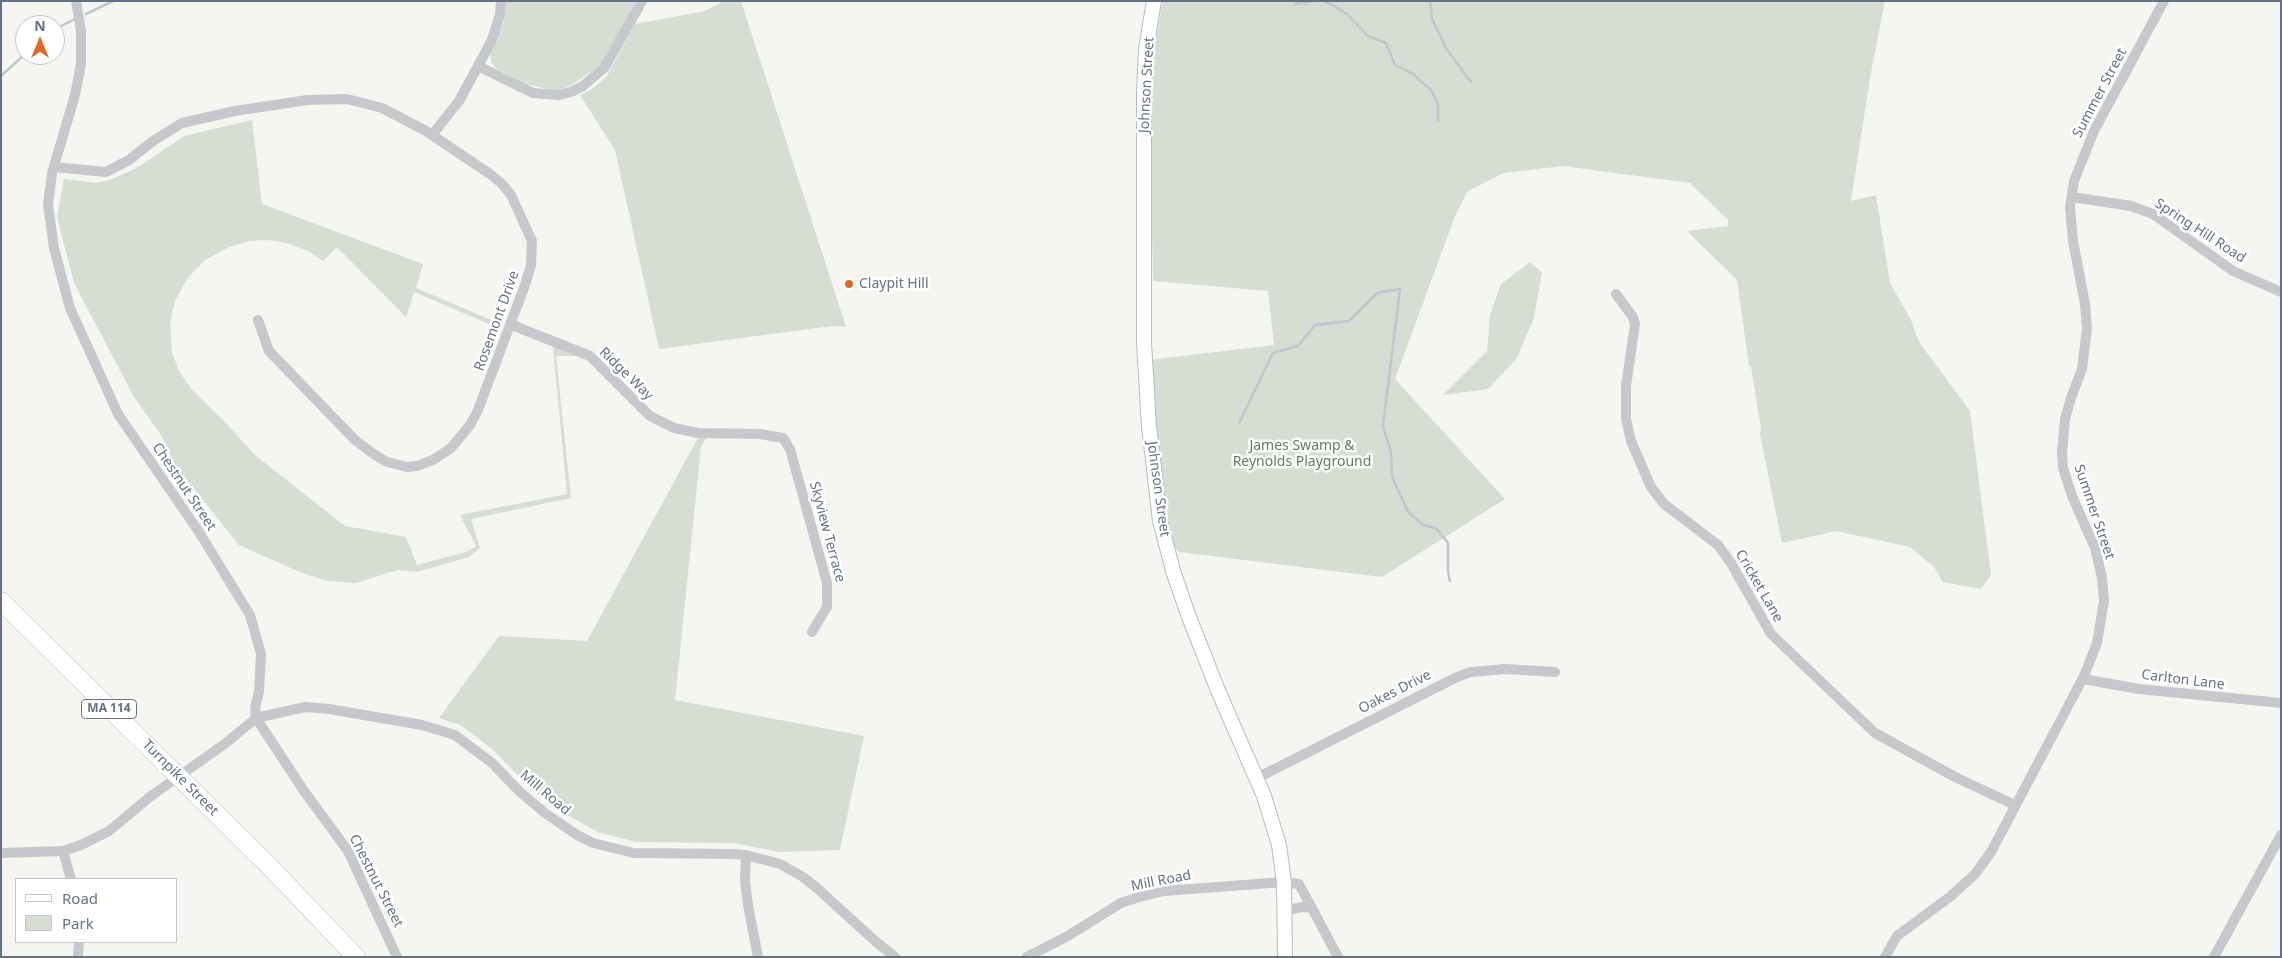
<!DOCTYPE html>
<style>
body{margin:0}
#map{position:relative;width:2282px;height:958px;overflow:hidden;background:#f5f6f2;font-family:"Noto Sans",sans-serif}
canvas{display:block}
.frame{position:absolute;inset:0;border:2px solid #657283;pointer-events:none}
.legend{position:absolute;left:15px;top:878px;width:162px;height:65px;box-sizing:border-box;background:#fff;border:1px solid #c1c7cd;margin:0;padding:6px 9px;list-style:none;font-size:15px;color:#657283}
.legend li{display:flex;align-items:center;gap:10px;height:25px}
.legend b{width:25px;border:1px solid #c1c7cd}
.north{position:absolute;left:15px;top:15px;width:50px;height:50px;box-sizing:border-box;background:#fff;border:1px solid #c1c7cd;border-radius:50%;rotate:0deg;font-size:14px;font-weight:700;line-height:20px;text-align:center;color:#657283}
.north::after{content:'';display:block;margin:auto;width:18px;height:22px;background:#e26826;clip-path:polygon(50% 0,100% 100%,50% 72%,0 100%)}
</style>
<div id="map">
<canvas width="2282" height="958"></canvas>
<div class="frame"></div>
<ul class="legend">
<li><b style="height:6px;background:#fff"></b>Road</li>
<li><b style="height:14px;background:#d6ddd3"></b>Park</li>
</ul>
<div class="north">N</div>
</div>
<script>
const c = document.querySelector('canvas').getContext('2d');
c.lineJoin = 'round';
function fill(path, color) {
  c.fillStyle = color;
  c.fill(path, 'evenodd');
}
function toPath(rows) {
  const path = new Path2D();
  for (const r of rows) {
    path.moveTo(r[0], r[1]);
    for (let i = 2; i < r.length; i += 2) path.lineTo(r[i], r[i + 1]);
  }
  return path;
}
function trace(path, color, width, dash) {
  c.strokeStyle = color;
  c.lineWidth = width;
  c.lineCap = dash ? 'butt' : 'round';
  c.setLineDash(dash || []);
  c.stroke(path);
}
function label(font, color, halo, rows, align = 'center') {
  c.font = font + ' "Noto Sans",sans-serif';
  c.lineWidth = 5;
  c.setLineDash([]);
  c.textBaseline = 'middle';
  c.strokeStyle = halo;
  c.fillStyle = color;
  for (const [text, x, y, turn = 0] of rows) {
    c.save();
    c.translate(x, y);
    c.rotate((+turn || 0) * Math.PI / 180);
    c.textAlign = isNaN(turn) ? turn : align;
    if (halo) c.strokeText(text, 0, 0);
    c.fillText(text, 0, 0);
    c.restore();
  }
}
fill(toPath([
 [506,1,636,1,603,63,572,85,560,90,550,90,523,83,497,69,491,63,490,53,504,22],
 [724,1,741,1,846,327,832,326,659,349,615,150,580,95,592,89,607,76,635,24,705,11],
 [1163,1,1885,1,1870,78,1851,201,1876,195,1890,283,1911,320,1919,342,1970,411,1991,575,1981,589,1943,582,1934,567,1910,547,1836,531,1782,543,1760,434,1761,429,1751,366,1749,366,1737,280,1687,231,1728,226,1728,220,1690,183,1563,166,1503,173,1467,192,1455,216,1395,379,1505,499,1382,577,1179,552,1168,541,1149,360,1274,345,1268,291,1153,281,1151,186,1152,89,1155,42],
 [252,120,262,204,423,264,416,288,501,324,501,329,414,292,406,317,337,247,323,261,308,251,287,243,267,240,249,241,229,247,205,260,187,279,175,301,170,323,172,352,179,371,192,390,224,421,256,456,345,526,406,537,417,565,466,552,476,546,460,515,567,494,553,347,557,348,576,356,556,356,571,498,471,519,480,548,469,557,417,572,397,570,356,583,328,581,302,573,239,545,175,465,163,438,134,397,74,283,57,217,64,179,96,183,113,179,140,166,184,136],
 [1530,262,1542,272,1534,318,1517,358,1488,389,1443,395,1487,351,1490,315,1501,284],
 [698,438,706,438,701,447,675,700,864,736,840,850,780,852,733,843,636,842,598,832,563,813,534,792,493,750,470,732,460,725,439,718,499,636,587,641]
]), '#d6ddd3');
trace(toPath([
 [1325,1,1347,14,1368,36,1386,43,1395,65,1413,74,1431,90,1438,104,1438,121],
 [1430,1,1432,19,1446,48,1471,82],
 [1295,4,1314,1],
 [86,14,113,1],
 [55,29,73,20],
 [1,76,25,54],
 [1400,291,1400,289,1383,426,1391,452,1392,477,1408,512,1423,525,1436,528,1448,543,1448,572,1450,581],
 [1239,423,1273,353,1298,346,1315,325,1349,321,1377,293,1400,289]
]), '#bec7cd', 2.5);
const secondary = toPath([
 [1154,1,1146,49,1144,92,1144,343,1149,426,1160,521,1174,574,1189,617,1219,693,1264,796,1279,845,1284,882,1285,957]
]);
const highway = toPath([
 [1,601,270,867,356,957]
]);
trace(secondary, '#b8bbc0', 16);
trace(highway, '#b6b8bc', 19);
trace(toPath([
 [76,1,81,31,81,64,75,95,52,173,48,205,54,248,70,308,118,414,199,532,250,615,261,654,259,691,255,708,256,718,304,791,348,851,397,957],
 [478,66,533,93,559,95,571,92,583,86,605,67,642,1],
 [432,135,459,101,491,42,500,15,501,1],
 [54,167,106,172,129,160,153,141,182,123,235,111,307,100,347,99,382,108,426,131,490,174,501,183,511,195,532,241,531,265,525,285,478,410,470,425,451,448,433,460,417,466,407,467,387,462,375,455,355,440,269,351,258,320],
 [2072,197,2131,206,2153,214,2233,271,2281,292],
 [1616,294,1633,317,1635,324,1626,386,1626,419,1631,441,1651,487,1664,504,1718,545,1731,563,1771,634,1875,733,1955,777,2015,805],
 [512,325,590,356,650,416,674,428,698,433,760,434,783,438,790,449,827,583,827,607,812,632],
 [2083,679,2139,689,2281,703],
 [1257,778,1457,677,1471,672,1505,669,1555,672],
 [63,851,71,879],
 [1,853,63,851,81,845,109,831,151,796,226,743,256,718,305,707,329,709,422,725,455,735,492,763,520,792,545,813,577,835,593,843,634,853,733,854,746,855,780,864,803,877,817,888,875,941,895,957],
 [746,855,745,881,748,905,758,957],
 [1284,911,1302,907,1311,908],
 [78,957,79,942],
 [1027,957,1066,937,1121,903,1139,897,1164,891,1284,882,1299,884,1338,957],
 [1885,957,1897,936,1951,896,1975,874,1991,852,2084,676,2097,643,2104,601,2102,578,2095,548,2072,496,2063,468,2062,453,2065,419,2071,398,2082,369,2087,328,2085,304,2073,241,2070,207,2074,181,2094,131,2164,1],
 [2214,957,2281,835]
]), '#c6c8cc', 10);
trace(secondary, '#fff', 14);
trace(highway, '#fff', 18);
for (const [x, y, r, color] of [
 [849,284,5,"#e26826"]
]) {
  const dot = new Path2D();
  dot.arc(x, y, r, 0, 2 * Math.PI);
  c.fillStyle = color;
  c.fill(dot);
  trace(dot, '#fff', 2);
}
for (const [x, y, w] of [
 [109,709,55]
]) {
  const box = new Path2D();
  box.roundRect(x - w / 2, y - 9.5, w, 19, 4);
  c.fillStyle = '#fff';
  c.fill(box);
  trace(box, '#657283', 1);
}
label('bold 12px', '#657283', null, [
 ["MA 114",109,709]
]);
label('14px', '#657283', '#fff', [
 ["Johnson Street",1147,85,-87],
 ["Summer Street",2100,93,-62],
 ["Spring Hill Road",2200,231,33],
 ["Rosemont Drive",497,321,-70],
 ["Ridge Way",626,374,44],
 ["Chestnut Street",184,487,56],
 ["Johnson Street",1158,489,82],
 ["Summer Street",2094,512,71],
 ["Skyview Terrace",827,532,75],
 ["Cricket Lane",1759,586,60],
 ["Carlton Lane",2183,680,7],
 ["Oakes Drive",1395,692,-27],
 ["Turnpike Street",180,778,45],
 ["Mill Road",545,793,40],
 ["Chestnut Street",376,881,63],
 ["Mill Road",1161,881,-11]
]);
label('14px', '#657283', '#fff', [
 ["Claypit Hill",859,284]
], 'left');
label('14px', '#657a63', '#fff', [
 ["James Swamp &",1302,446],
 ["Reynolds Playground",1302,462]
]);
</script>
